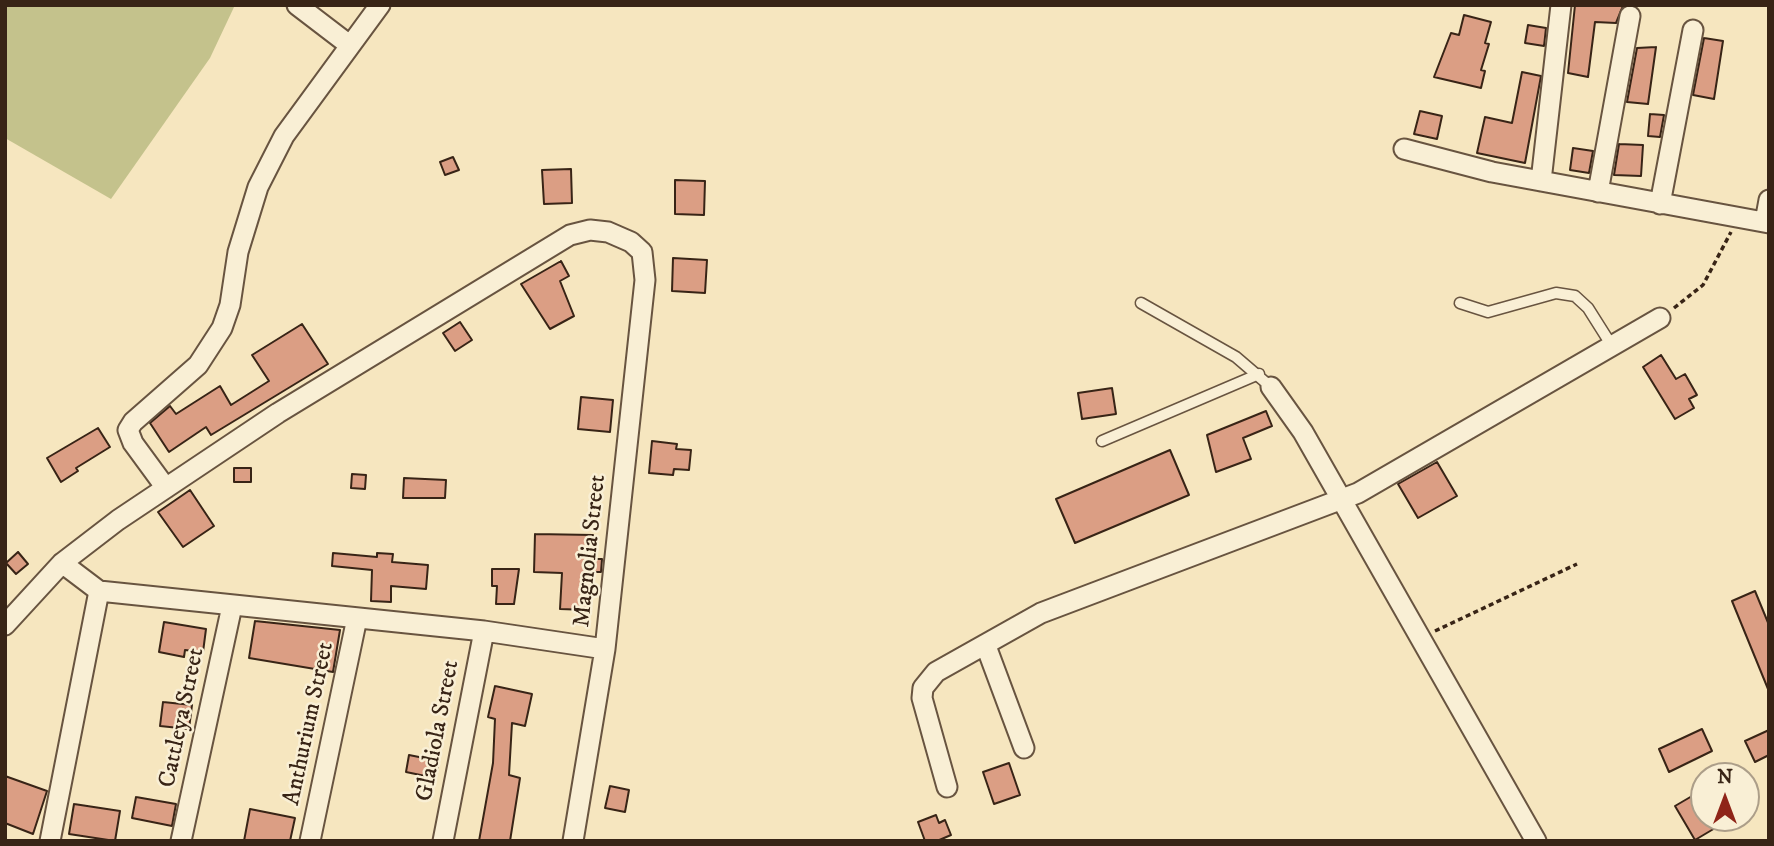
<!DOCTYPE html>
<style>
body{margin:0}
#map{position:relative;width:1774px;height:846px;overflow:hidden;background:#f6e6bf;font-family:"IM FELL DW Pica",serif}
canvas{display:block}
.frame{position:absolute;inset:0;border:7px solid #382416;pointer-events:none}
.north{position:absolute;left:1690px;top:762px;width:70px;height:70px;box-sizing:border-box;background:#f9efd5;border:2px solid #ac9e89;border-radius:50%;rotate:0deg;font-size:19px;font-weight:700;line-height:28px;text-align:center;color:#382416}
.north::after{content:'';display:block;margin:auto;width:24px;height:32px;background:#8f2418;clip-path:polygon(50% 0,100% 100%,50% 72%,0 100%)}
</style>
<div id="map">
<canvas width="1774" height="846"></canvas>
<div class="frame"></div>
<div class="north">N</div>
</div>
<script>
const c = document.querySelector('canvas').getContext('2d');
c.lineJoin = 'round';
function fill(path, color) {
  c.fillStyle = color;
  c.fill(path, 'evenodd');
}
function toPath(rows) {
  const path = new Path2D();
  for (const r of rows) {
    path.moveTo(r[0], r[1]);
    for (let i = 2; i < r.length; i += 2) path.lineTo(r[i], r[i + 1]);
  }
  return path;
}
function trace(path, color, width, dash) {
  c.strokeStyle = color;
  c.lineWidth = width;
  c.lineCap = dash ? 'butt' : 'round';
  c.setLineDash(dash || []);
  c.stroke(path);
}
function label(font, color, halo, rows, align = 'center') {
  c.font = font + ' "IM FELL DW Pica",serif';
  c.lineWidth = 5;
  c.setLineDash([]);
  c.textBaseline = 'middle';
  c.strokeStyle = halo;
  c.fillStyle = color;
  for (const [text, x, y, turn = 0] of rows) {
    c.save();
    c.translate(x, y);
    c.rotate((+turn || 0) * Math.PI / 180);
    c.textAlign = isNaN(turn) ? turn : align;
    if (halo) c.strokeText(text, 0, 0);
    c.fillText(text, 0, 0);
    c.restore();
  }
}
fill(toPath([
 [5,5,235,5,210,58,111,199,5,138]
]), '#c4c28c');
const building = toPath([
 [1575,5,1623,6,1616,23,1595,22,1588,77,1568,73,1575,5],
 [1464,15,1491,22,1485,43,1489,44,1481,70,1485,71,1481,88,1434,77,1451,33,1459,35,1464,15],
 [1528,25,1546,28,1544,46,1525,43,1528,25],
 [1704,38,1723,41,1714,99,1693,95,1704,38],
 [1656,47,1648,104,1627,102,1637,48,1656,47],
 [1522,72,1541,76,1525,163,1477,153,1485,117,1512,123,1522,72],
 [1420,111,1442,116,1437,139,1414,134,1420,111],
 [1650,114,1664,115,1660,137,1648,136,1650,114],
 [1619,144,1643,145,1641,176,1614,175,1619,144],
 [1573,148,1593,151,1589,173,1570,170,1573,148],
 [453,157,459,170,445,175,440,162,453,157],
 [571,169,572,203,544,204,542,170,571,169],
 [675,180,705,181,704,215,675,214,675,180],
 [673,258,707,260,705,293,672,291,673,258],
 [561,261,569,276,560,281,574,316,550,329,521,284,561,261],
 [460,322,472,340,455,351,443,333,460,322],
 [302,324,328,364,211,435,206,427,169,452,150,423,170,406,176,414,220,386,231,405,269,381,252,355,302,324],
 [1661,355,1676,379,1685,374,1697,395,1689,399,1694,408,1675,419,1643,367,1661,355],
 [1112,388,1116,414,1082,419,1078,393,1112,388],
 [581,397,613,400,610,432,578,429,581,397],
 [1266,411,1272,426,1243,438,1251,459,1216,472,1207,435,1266,411],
 [98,428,110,447,76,468,78,471,61,482,47,458,98,428],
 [652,441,677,444,676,449,691,450,689,470,674,469,673,475,649,473,652,441],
 [1170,450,1189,495,1075,543,1056,499,1170,450],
 [1437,462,1457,496,1418,518,1398,484,1437,462],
 [234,468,251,468,251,482,234,482,234,468],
 [352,474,366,475,365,489,351,488,352,474],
 [404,478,446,480,445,498,403,498,404,478],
 [190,490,214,526,183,547,158,512,190,490],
 [535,534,593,535,592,559,602,559,601,572,592,572,588,610,560,609,562,573,534,572,535,534],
 [18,552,28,564,16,574,6,563,18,552],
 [333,553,377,557,377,553,393,554,392,562,428,565,426,589,391,586,391,602,371,601,372,570,332,566,333,553],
 [492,569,519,569,514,604,496,604,497,586,492,586,492,569],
 [1755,591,1769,625,1768,689,1732,601,1755,591],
 [255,621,340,630,333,672,249,658,255,621],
 [164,622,206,629,203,652,185,650,184,657,159,652,164,622],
 [495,686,532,694,525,726,512,723,509,775,520,778,510,841,479,841,493,763,495,719,488,717,495,686],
 [163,702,192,705,189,729,160,726,163,702],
 [1702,729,1712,751,1669,772,1659,749,1702,729],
 [1769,730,1769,755,1755,762,1745,741,1769,730],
 [409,755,439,761,435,778,406,772,409,755],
 [1009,763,1020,795,994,804,983,772,1009,763],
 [5,776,47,791,33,834,5,823,5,776],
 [610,786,629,790,625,812,605,808,610,786],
 [1704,789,1704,818,1732,818,1695,840,1675,806,1704,789],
 [136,797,176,804,172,826,132,818,136,797],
 [74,804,120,811,115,841,69,834,74,804],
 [250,809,295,818,290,841,244,841,250,809],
 [936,815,939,823,945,820,951,835,937,841,925,841,918,822,936,815]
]);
fill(building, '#db9e84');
trace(building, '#382416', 2);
const service = toPath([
 [1141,303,1236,357,1271,387],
 [1460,303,1488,312,1556,293,1575,296,1588,308,1612,346],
 [1102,441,1259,374]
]);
const minor = toPath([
 [297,5,348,44],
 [1404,149,1492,172,1769,223],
 [1541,181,1561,5],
 [1598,192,1630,16],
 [1660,204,1693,30],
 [1765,222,1769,200],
 [1271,387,1303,432,1536,841],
 [166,488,133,443,128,430,133,422,198,365,222,328,230,305,238,252,258,187,284,136,380,5],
 [62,563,99,591,484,631,605,649],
 [5,625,62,563,118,520,278,413,570,235,590,230,608,232,631,242,642,252,645,280,605,649,573,841],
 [986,646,1024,748],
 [947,787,922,698,923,688,936,672,1041,613,1358,493,1660,318],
 [50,841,99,591],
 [181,841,232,606],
 [310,841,357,618],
 [443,841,484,631]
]);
trace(service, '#685440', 13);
trace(minor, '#685440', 23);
trace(toPath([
 [1674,308,1703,285,1731,232],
 [1435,631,1577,564]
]), '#382416', 3.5, [5, 3.5]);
trace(service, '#f9efd5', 10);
trace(minor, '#f9efd5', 19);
label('24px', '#382416', '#f9efd5', [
 ["Magnolia Street",591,551,-84],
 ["Cattleya Street",183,718,-78],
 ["Anthurium Street",310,724,-78],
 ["Gladiola Street",439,731,-79]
]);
</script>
